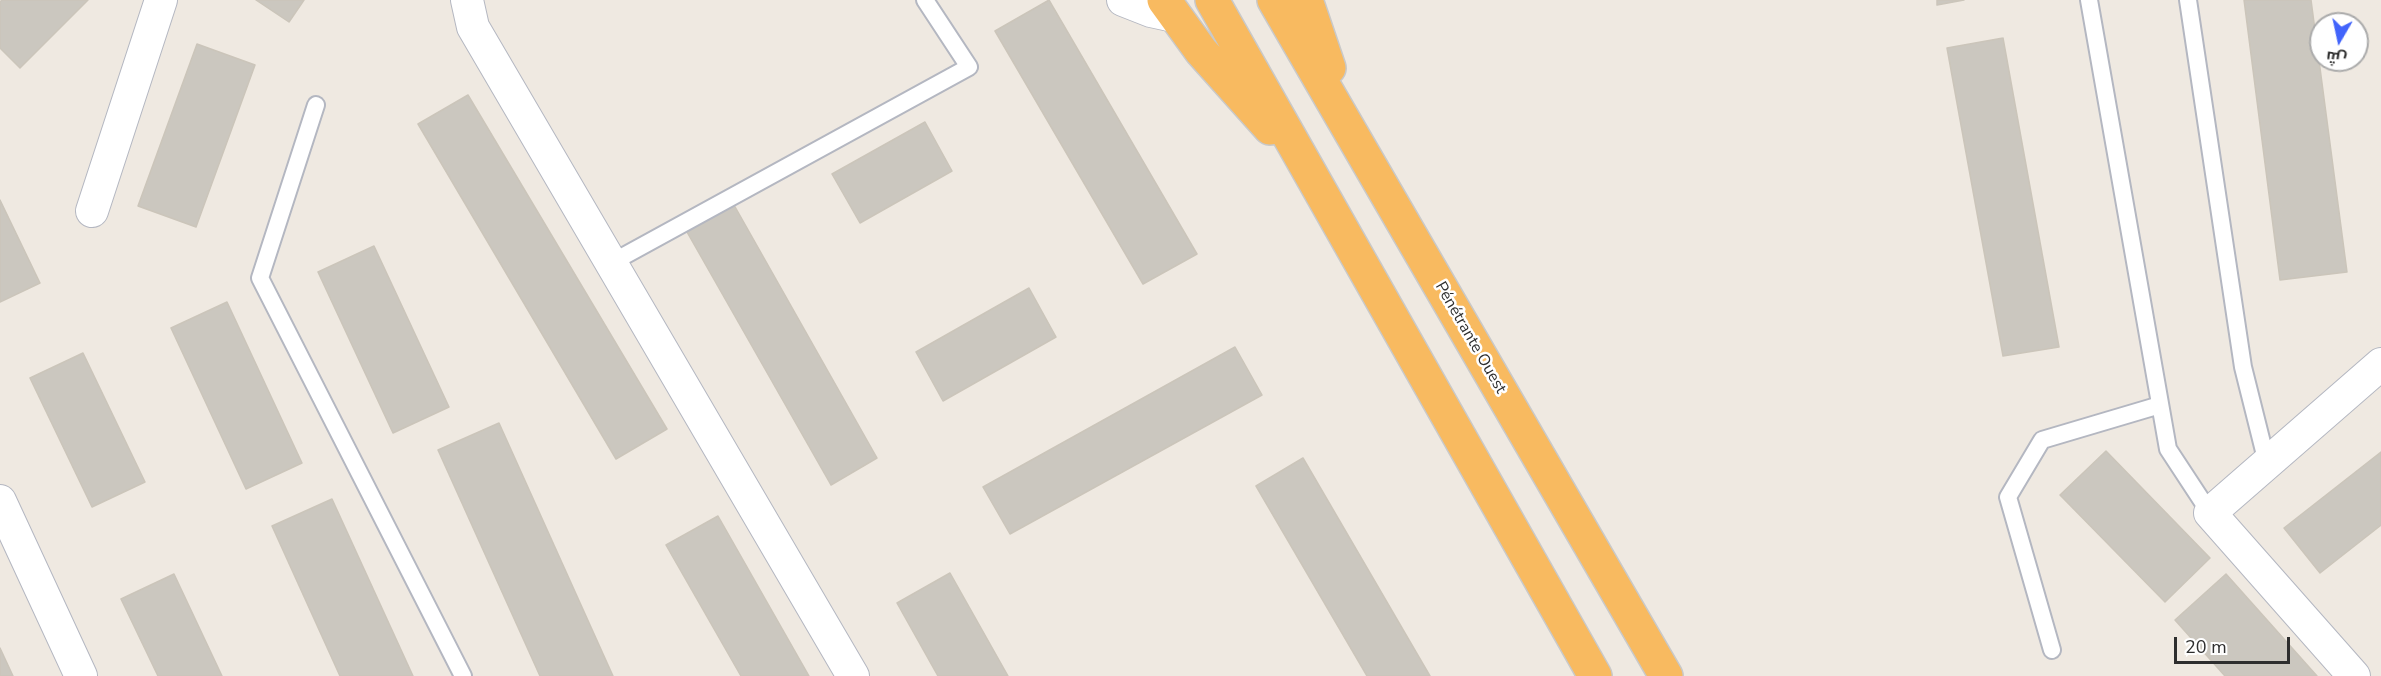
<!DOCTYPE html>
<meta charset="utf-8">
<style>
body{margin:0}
#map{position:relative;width:2381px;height:676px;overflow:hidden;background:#efe9e1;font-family:"Nunito Sans",Cairo,sans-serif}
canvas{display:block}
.north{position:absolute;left:2309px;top:12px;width:60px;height:60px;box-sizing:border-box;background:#fff;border:2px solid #ababab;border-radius:50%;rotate:189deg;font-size:16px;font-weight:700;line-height:24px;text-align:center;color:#2e2e2e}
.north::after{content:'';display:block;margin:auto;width:21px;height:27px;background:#4264fb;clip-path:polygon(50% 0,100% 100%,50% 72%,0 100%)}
.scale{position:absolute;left:2174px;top:637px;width:116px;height:27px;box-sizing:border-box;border:3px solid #2e2e2e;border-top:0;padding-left:8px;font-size:18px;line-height:21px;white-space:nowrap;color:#2e2e2e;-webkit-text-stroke:4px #fff;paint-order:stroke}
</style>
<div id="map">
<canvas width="2381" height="676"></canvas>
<div class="north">ش</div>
<div class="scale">20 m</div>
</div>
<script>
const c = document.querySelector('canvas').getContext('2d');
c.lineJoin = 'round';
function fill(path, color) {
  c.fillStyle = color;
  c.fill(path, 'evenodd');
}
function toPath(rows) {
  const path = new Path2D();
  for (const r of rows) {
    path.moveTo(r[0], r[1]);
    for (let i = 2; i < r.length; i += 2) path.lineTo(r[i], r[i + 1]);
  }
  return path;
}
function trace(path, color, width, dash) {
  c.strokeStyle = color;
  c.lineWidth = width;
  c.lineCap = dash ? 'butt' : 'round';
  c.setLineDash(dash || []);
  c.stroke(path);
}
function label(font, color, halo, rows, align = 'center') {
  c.font = font + ' "Nunito Sans",sans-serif';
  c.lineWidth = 5;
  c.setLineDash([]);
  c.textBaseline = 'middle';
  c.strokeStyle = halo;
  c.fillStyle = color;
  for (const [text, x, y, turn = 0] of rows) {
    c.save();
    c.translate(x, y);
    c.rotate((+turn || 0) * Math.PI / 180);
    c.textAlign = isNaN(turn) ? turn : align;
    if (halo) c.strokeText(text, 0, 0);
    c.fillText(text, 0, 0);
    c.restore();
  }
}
const building = toPath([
 [2,0,88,0,20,68,0,48,0,2,2,0],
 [256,0,304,0,289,22,256,0],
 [1049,0,1197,254,1143,284,995,31,1049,0],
 [1937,0,1964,0,1937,5,1937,0],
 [2244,0,2311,0,2347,272,2280,280,2244,0],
 [2003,38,2059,347,2003,356,1947,48,2003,38],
 [197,44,255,65,196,227,138,206,197,44],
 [468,95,667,429,616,459,418,124,468,95],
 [925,122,952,171,860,223,832,174,925,122],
 [0,200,40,283,0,302,0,200],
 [734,205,877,458,831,485,687,232,734,205],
 [374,246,449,407,393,433,318,272,374,246],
 [1029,288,1056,337,943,401,916,352,1029,288],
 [227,302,302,463,246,489,171,328,227,302],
 [1235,347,1262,395,1010,534,983,487,1235,347],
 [83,353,145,482,92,507,30,378,83,353],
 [499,423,613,676,540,676,438,450,499,423],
 [2106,451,2210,558,2165,602,2060,495,2106,451],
 [2381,452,2381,525,2320,573,2284,528,2381,452],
 [1303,458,1430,676,1367,676,1256,486,1303,458],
 [332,499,413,676,340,676,272,526,332,499],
 [718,516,809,676,741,676,666,545,718,516],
 [950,573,1008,676,938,676,897,603,950,573],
 [174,574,222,676,158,676,121,599,174,574],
 [2226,574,2317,676,2225,676,2175,620,2226,574],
 [0,648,13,676,0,676,0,648]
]);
fill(building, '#cbc7bf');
trace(building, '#cbc5ba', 1.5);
const service = toPath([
 [2089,0,2168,449,2210,513],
 [2188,0,2243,367,2267,463],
 [316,105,260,278,463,676],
 [611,263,969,67,925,0],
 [2052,650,2008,497,2042,440,2160,405]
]);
const minor = toPath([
 [467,0,473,27,853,676],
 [1123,0,1151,11,1174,16],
 [92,211,161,0],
 [0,501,81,676],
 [2354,676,2210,513,2381,364]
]);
const trunk = toPath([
 [1164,0,1201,51,1270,128],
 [1212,0,1595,676],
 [1274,0,1666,676],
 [1306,0,1329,68]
]);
trace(service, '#b4b7c1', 20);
trace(minor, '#b4b7c1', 34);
trace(trunk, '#c9c9c9', 36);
trace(service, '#fff', 16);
trace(minor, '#fff', 32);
trace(trunk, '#f8ba60', 33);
label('16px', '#2e2e2e', '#fff', [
 ["Pénétrante Ouest",1470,338,60]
]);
</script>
